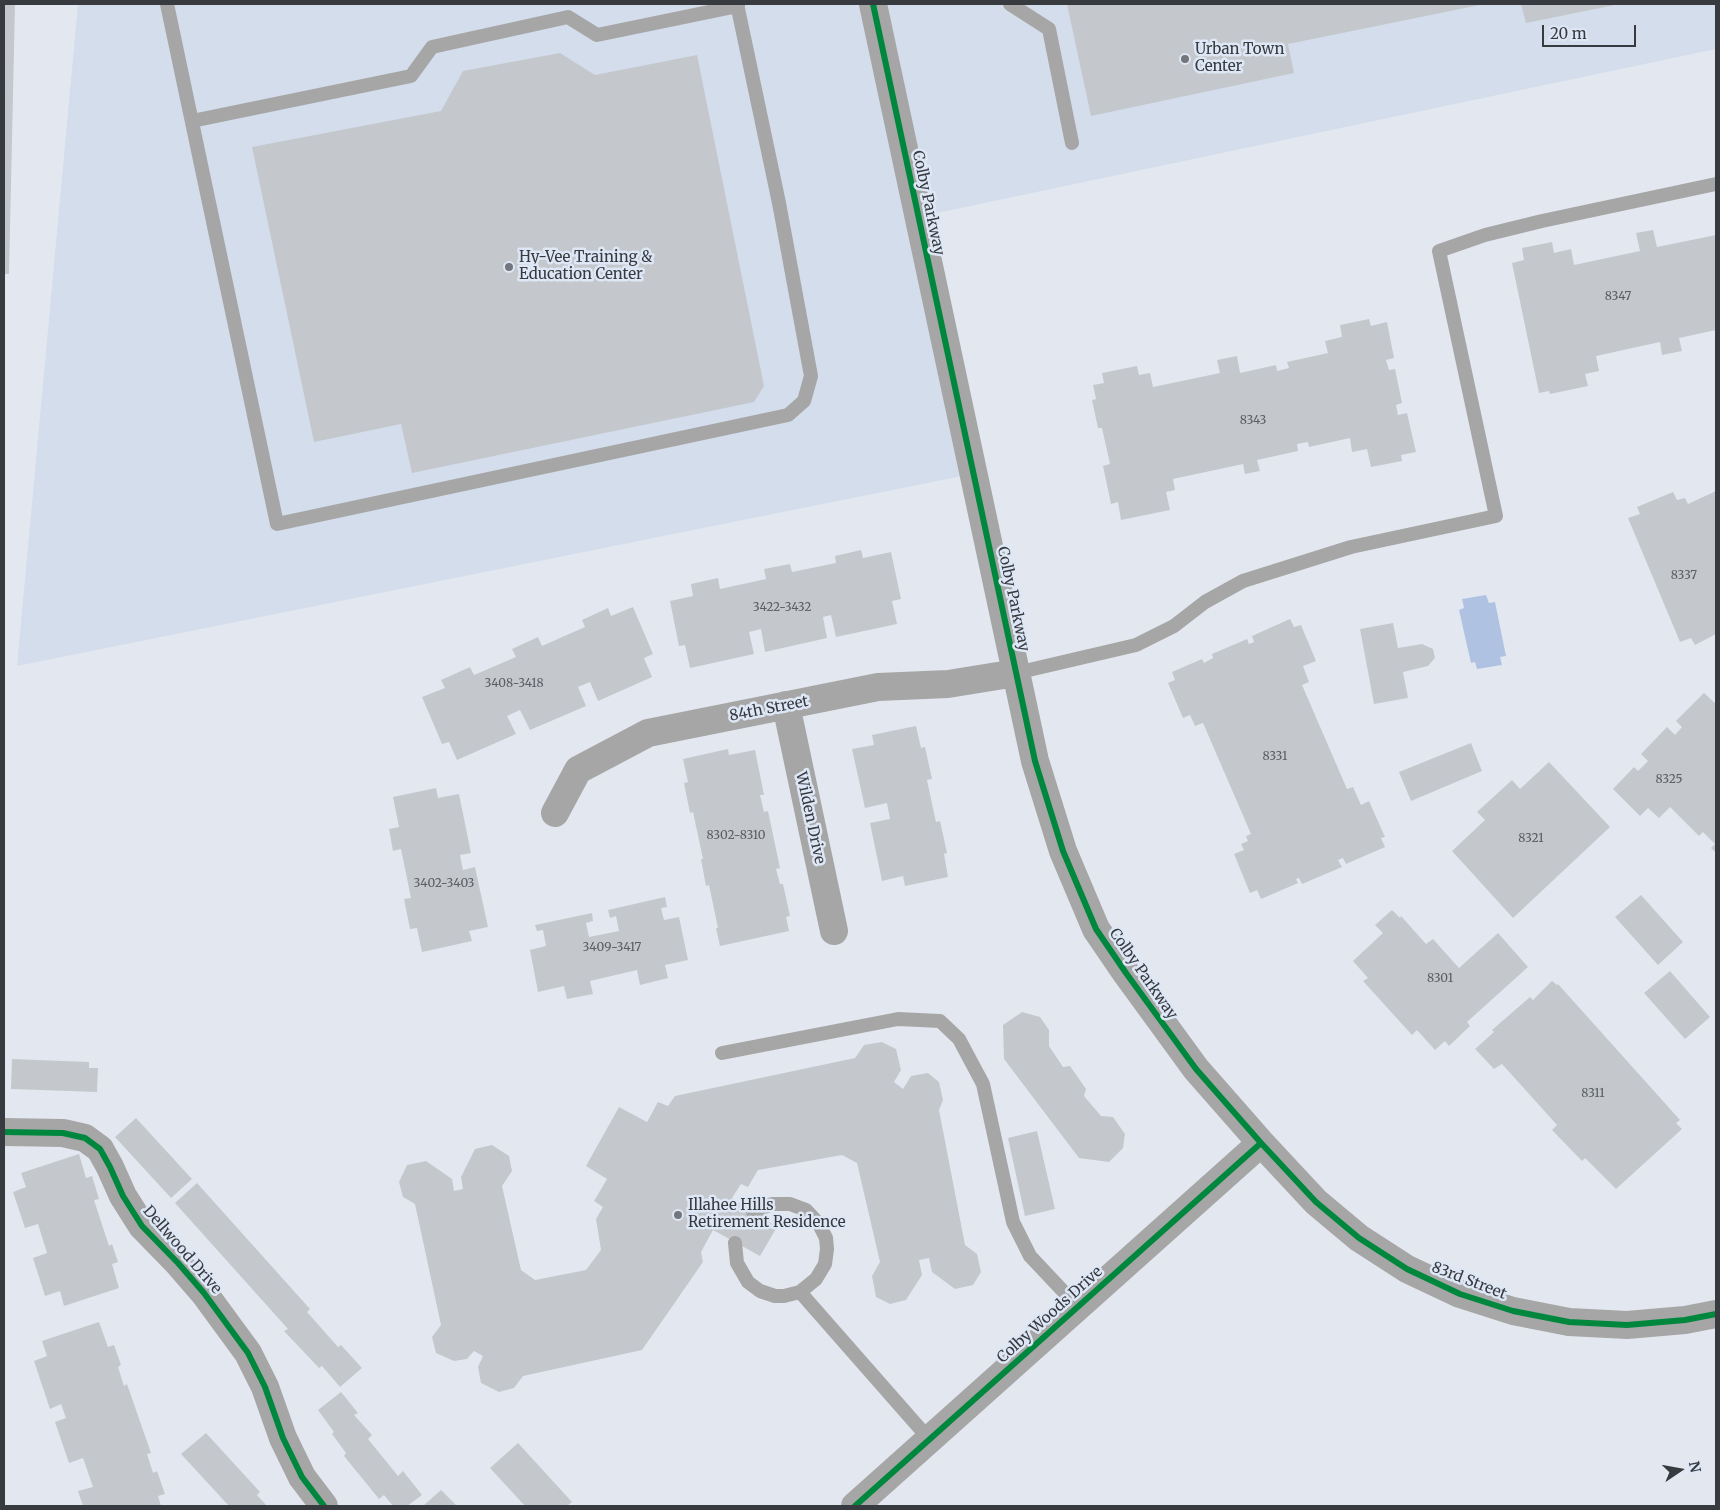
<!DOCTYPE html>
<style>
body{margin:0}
#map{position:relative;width:1720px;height:1510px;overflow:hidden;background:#e3e8f0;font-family:Merriweather,serif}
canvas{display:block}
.frame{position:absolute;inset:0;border:5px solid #373a3f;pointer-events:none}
.north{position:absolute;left:1655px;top:1445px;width:50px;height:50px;-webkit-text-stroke:4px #dee7f5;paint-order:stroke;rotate:78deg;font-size:14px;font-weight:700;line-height:20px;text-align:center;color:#373a3f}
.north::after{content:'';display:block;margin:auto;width:18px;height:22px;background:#373a3f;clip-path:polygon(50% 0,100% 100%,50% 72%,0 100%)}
.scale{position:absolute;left:1542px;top:25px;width:94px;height:22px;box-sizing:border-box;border:2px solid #373a3f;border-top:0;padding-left:6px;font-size:15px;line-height:18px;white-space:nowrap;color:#373a3f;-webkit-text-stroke:4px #dee7f5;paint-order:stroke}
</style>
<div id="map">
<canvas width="1720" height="1510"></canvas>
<div class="frame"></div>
<div class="north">N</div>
<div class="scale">20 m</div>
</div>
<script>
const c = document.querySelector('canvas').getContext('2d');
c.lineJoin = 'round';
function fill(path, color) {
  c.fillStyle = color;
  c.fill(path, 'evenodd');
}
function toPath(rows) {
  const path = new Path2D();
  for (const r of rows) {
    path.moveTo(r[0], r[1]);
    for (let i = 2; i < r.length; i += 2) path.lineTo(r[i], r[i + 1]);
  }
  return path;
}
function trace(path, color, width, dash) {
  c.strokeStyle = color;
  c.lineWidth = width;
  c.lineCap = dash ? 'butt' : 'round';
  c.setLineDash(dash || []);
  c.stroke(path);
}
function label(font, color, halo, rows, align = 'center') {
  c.font = font + ' Merriweather,serif';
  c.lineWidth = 5;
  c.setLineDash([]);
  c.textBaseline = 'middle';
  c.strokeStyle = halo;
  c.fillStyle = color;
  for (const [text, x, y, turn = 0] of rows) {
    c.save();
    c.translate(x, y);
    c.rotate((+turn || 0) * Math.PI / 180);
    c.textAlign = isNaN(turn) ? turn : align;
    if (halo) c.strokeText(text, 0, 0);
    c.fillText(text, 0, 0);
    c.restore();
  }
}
fill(toPath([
 [78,4,1716,4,1716,49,918,217,972,474,17,666]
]), '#d4ddeb');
fill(toPath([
 [1486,595,1489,603,1495,602,1506,656,1500,657,1502,665,1477,669,1475,662,1471,663,1459,610,1464,608,1462,599]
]), '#afc2e2');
fill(toPath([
 [4,4,15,4,9,274,4,274],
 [1067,4,1480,4,1480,5,1288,44,1294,73,1091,116],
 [1521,4,1615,4,1615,5,1526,23],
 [560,53,595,75,697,55,764,386,754,402,412,473,401,424,314,442,252,147,441,111,463,71],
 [1653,230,1657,247,1716,235,1716,330,1679,338,1682,351,1662,355,1660,342,1596,356,1599,371,1585,374,1588,386,1550,394,1549,391,1539,393,1512,263,1524,260,1522,248,1552,242,1554,253,1571,249,1574,265,1640,251,1636,233],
 [1369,319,1371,326,1387,322,1394,358,1386,360,1389,370,1395,369,1402,403,1396,405,1398,415,1407,413,1416,452,1401,455,1402,461,1371,467,1367,449,1352,452,1350,438,1309,447,1308,442,1297,444,1298,451,1257,460,1260,471,1245,474,1243,464,1173,479,1175,490,1166,492,1170,510,1121,520,1118,502,1111,504,1103,466,1110,464,1102,428,1098,428,1092,400,1096,399,1093,385,1104,383,1102,373,1137,366,1139,375,1150,373,1153,387,1220,373,1217,360,1237,356,1240,373,1276,365,1277,371,1289,368,1287,362,1328,353,1325,341,1342,337,1340,325],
 [1716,491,1716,634,1695,645,1691,638,1680,642,1628,518,1640,514,1637,507,1673,492,1677,500,1685,498,1688,504],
 [861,550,863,558,891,552,901,599,892,601,897,624,836,637,831,615,823,617,827,638,765,652,761,629,749,632,754,654,690,668,685,645,679,646,670,601,693,596,691,584,718,578,720,589,766,579,764,569,790,564,792,572,836,563,835,556],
 [633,607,653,654,644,658,652,677,598,701,590,682,578,687,586,706,530,730,520,710,507,716,516,734,457,760,449,742,442,744,422,697,445,688,441,680,470,667,474,675,516,657,512,649,538,637,542,646,585,627,582,620,608,608,611,616],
 [1290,619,1294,627,1301,625,1316,661,1303,666,1309,682,1302,685,1347,789,1353,787,1361,805,1369,801,1385,837,1381,838,1385,847,1346,864,1343,858,1338,860,1342,867,1302,884,1299,878,1296,879,1298,883,1261,899,1257,890,1250,893,1234,854,1244,850,1241,844,1248,841,1246,836,1251,834,1203,723,1195,726,1190,715,1183,718,1168,683,1175,680,1172,672,1202,659,1204,663,1213,658,1212,654,1247,639,1249,644,1254,642,1252,636],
 [1393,623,1398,648,1422,644,1433,649,1435,658,1428,666,1403,672,1408,698,1374,704,1360,629],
 [1704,693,1716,704,1716,853,1711,848,1715,844,1703,832,1699,836,1670,807,1659,818,1648,808,1640,816,1613,789,1634,767,1638,771,1648,761,1641,754,1667,727,1675,735,1682,727,1676,721],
 [916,726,921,748,925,747,932,779,927,780,936,822,940,821,947,853,944,854,948,877,905,886,903,876,882,881,870,823,890,819,887,803,865,808,852,749,874,745,872,735],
 [1471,743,1482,771,1411,801,1399,772],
 [728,749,729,755,755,750,764,795,760,795,764,812,768,811,780,868,776,869,780,884,783,884,790,916,786,917,789,931,720,946,716,928,718,928,709,885,706,886,701,859,703,859,693,812,690,813,684,783,688,782,683,759],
 [1549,762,1610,827,1513,918,1452,851,1485,820,1477,812,1512,780,1520,789],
 [436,788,438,798,459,794,471,853,460,855,463,870,475,867,488,927,469,931,472,941,422,952,417,928,410,929,404,899,411,898,401,849,393,851,389,829,399,827,393,797],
 [1641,895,1683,942,1658,965,1615,917],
 [665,897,667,907,661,908,664,920,679,917,688,960,665,965,668,978,640,985,637,970,590,981,593,994,567,999,564,986,538,992,530,950,546,946,543,930,537,931,535,925,592,913,593,921,586,923,589,937,619,931,616,916,610,918,608,910],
 [1392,910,1400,918,1401,916,1426,944,1433,939,1459,968,1498,933,1528,967,1467,1022,1470,1026,1449,1046,1445,1041,1435,1050,1417,1030,1412,1035,1363,981,1368,978,1353,961,1383,933,1375,925],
 [1670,971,1710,1017,1685,1039,1644,993],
 [1552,981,1557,985,1558,984,1680,1120,1676,1123,1682,1129,1616,1189,1585,1158,1582,1161,1552,1130,1557,1125,1502,1064,1494,1069,1475,1049,1494,1032,1492,1030,1530,997,1533,1000],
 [1022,1012,1040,1017,1049,1030,1049,1046,1063,1067,1070,1066,1086,1089,1084,1096,1101,1116,1113,1117,1125,1134,1123,1148,1109,1162,1079,1158,1004,1059,1003,1025],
 [882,1042,896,1049,901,1070,894,1082,903,1089,911,1076,928,1073,939,1082,943,1100,939,1110,965,1245,977,1254,981,1272,973,1285,955,1289,932,1272,929,1258,919,1260,922,1275,906,1300,890,1304,876,1297,872,1276,880,1262,857,1163,842,1155,758,1170,748,1187,741,1184,732,1198,777,1227,760,1256,713,1230,701,1252,703,1262,642,1350,523,1376,514,1388,499,1392,481,1383,478,1367,483,1356,474,1351,467,1359,454,1361,436,1353,432,1337,441,1325,415,1204,403,1197,399,1182,407,1165,426,1161,452,1179,454,1191,463,1189,461,1177,475,1149,492,1145,509,1156,512,1171,502,1186,521,1270,535,1280,586,1270,601,1250,596,1219,603,1207,594,1201,607,1179,586,1166,619,1107,647,1122,658,1102,668,1106,675,1096,855,1058,864,1045],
 [12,1059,89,1062,89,1068,98,1068,97,1092,11,1089],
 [136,1118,192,1179,171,1198,115,1137],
 [1037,1131,1055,1209,1025,1216,1008,1138],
 [79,1154,86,1178,92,1176,99,1199,94,1200,109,1246,112,1244,118,1262,112,1264,119,1288,64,1306,60,1291,45,1296,33,1258,47,1253,38,1224,25,1228,13,1192,26,1187,21,1173],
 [197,1183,310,1309,307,1312,338,1347,341,1345,362,1368,340,1387,322,1366,319,1368,284,1331,288,1329,175,1203],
 [99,1322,108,1347,114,1345,121,1365,118,1367,124,1386,127,1384,151,1453,147,1454,153,1473,157,1471,165,1494,158,1496,161,1506,83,1506,78,1491,93,1487,83,1458,69,1463,55,1422,66,1418,61,1404,50,1409,34,1361,47,1356,42,1341],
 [341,1392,358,1413,354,1415,372,1435,368,1439,398,1476,403,1471,422,1495,407,1506,393,1506,384,1495,379,1499,344,1456,346,1453,332,1434,334,1432,318,1410],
 [206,1433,260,1492,257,1495,267,1506,229,1506,181,1454],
 [518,1443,572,1502,567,1506,525,1506,490,1468],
 [441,1490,457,1506,423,1506]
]), '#c4c8cd');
trace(toPath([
 [167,4,277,524,788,415,804,401,811,376,779,203,737,4],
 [1010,4,1049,29,1072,143],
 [192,121,411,76,432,47,568,17,597,35,738,6],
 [1016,673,1136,645,1174,626,1205,602,1243,581,1351,547,1496,516,1439,251,1485,235,1542,221,1716,184],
 [722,1053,898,1019,940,1021,959,1039,983,1084,1013,1222,1030,1256,1078,1307],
 [753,1212,772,1204,790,1204,806,1210,819,1224,826,1238,827,1249,825,1264,816,1279,800,1292],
 [735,1243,737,1263,748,1282,760,1291,775,1296,784,1296,800,1292,930,1440]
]), '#a6a6a6', 14);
trace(toPath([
 [873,4,1035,761,1063,851,1096,929,1126,973,1196,1069,1261,1143,1316,1202,1359,1238,1407,1269,1460,1294,1513,1311,1569,1322,1627,1325,1685,1320,1716,1314],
 [786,705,834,931],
 [555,813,578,770,648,733,878,687,948,684,1016,673],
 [4,1132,63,1133,85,1138,100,1149,110,1167,123,1196,142,1226,178,1263,204,1293,248,1353,265,1387,283,1438,302,1477,324,1506],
 [855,1506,1261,1143]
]), '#a6a6a6', 28);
trace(toPath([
 [873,4,1035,761,1063,851,1096,929,1126,973,1196,1069,1261,1143,1316,1202,1359,1238,1407,1269,1460,1294,1513,1311,1569,1322,1627,1325,1685,1320,1716,1314],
 [4,1132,63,1133,85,1138,100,1149,110,1167,123,1196,142,1226,178,1263,204,1293,248,1353,265,1387,283,1438,302,1477,324,1506],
 [855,1506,1261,1143]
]), '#00873e', 6);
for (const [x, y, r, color] of [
 [1185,59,5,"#73777d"],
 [509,267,5,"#73777d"],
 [678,1215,5,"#73777d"]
]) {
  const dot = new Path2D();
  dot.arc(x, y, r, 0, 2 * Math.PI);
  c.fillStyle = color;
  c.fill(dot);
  trace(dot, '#dee7f5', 2);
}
label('12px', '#5a5e62', null, [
 ["8347",1618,297],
 ["8343",1253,421],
 ["8337",1684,576],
 ["3422-3432",782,608],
 ["3408-3418",514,684],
 ["8331",1275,757],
 ["8325",1669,780],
 ["8302-8310",736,836],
 ["8321",1531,839],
 ["3402-3403",444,884],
 ["3409-3417",612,948],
 ["8301",1440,979],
 ["8311",1593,1094]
]);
label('15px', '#373a3f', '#dee7f5', [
 ["Urban Town",1195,50],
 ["Center",1195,67],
 ["Hy-Vee Training &",519,258],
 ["Education Center",519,275],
 ["Illahee Hills",688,1206],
 ["Retirement Residence",688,1223]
], 'left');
label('15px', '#373a3f', '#dee7f5', [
 ["Colby Parkway",928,203,78],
 ["Colby Parkway",1013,599,78],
 ["84th Street",769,709,-11],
 ["Wilden Drive",810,818,78],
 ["Colby Parkway",1143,974,55],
 ["Dellwood Drive",182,1250,49],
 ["83rd Street",1469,1281,21],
 ["Colby Woods Drive",1050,1315,-42]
]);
</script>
